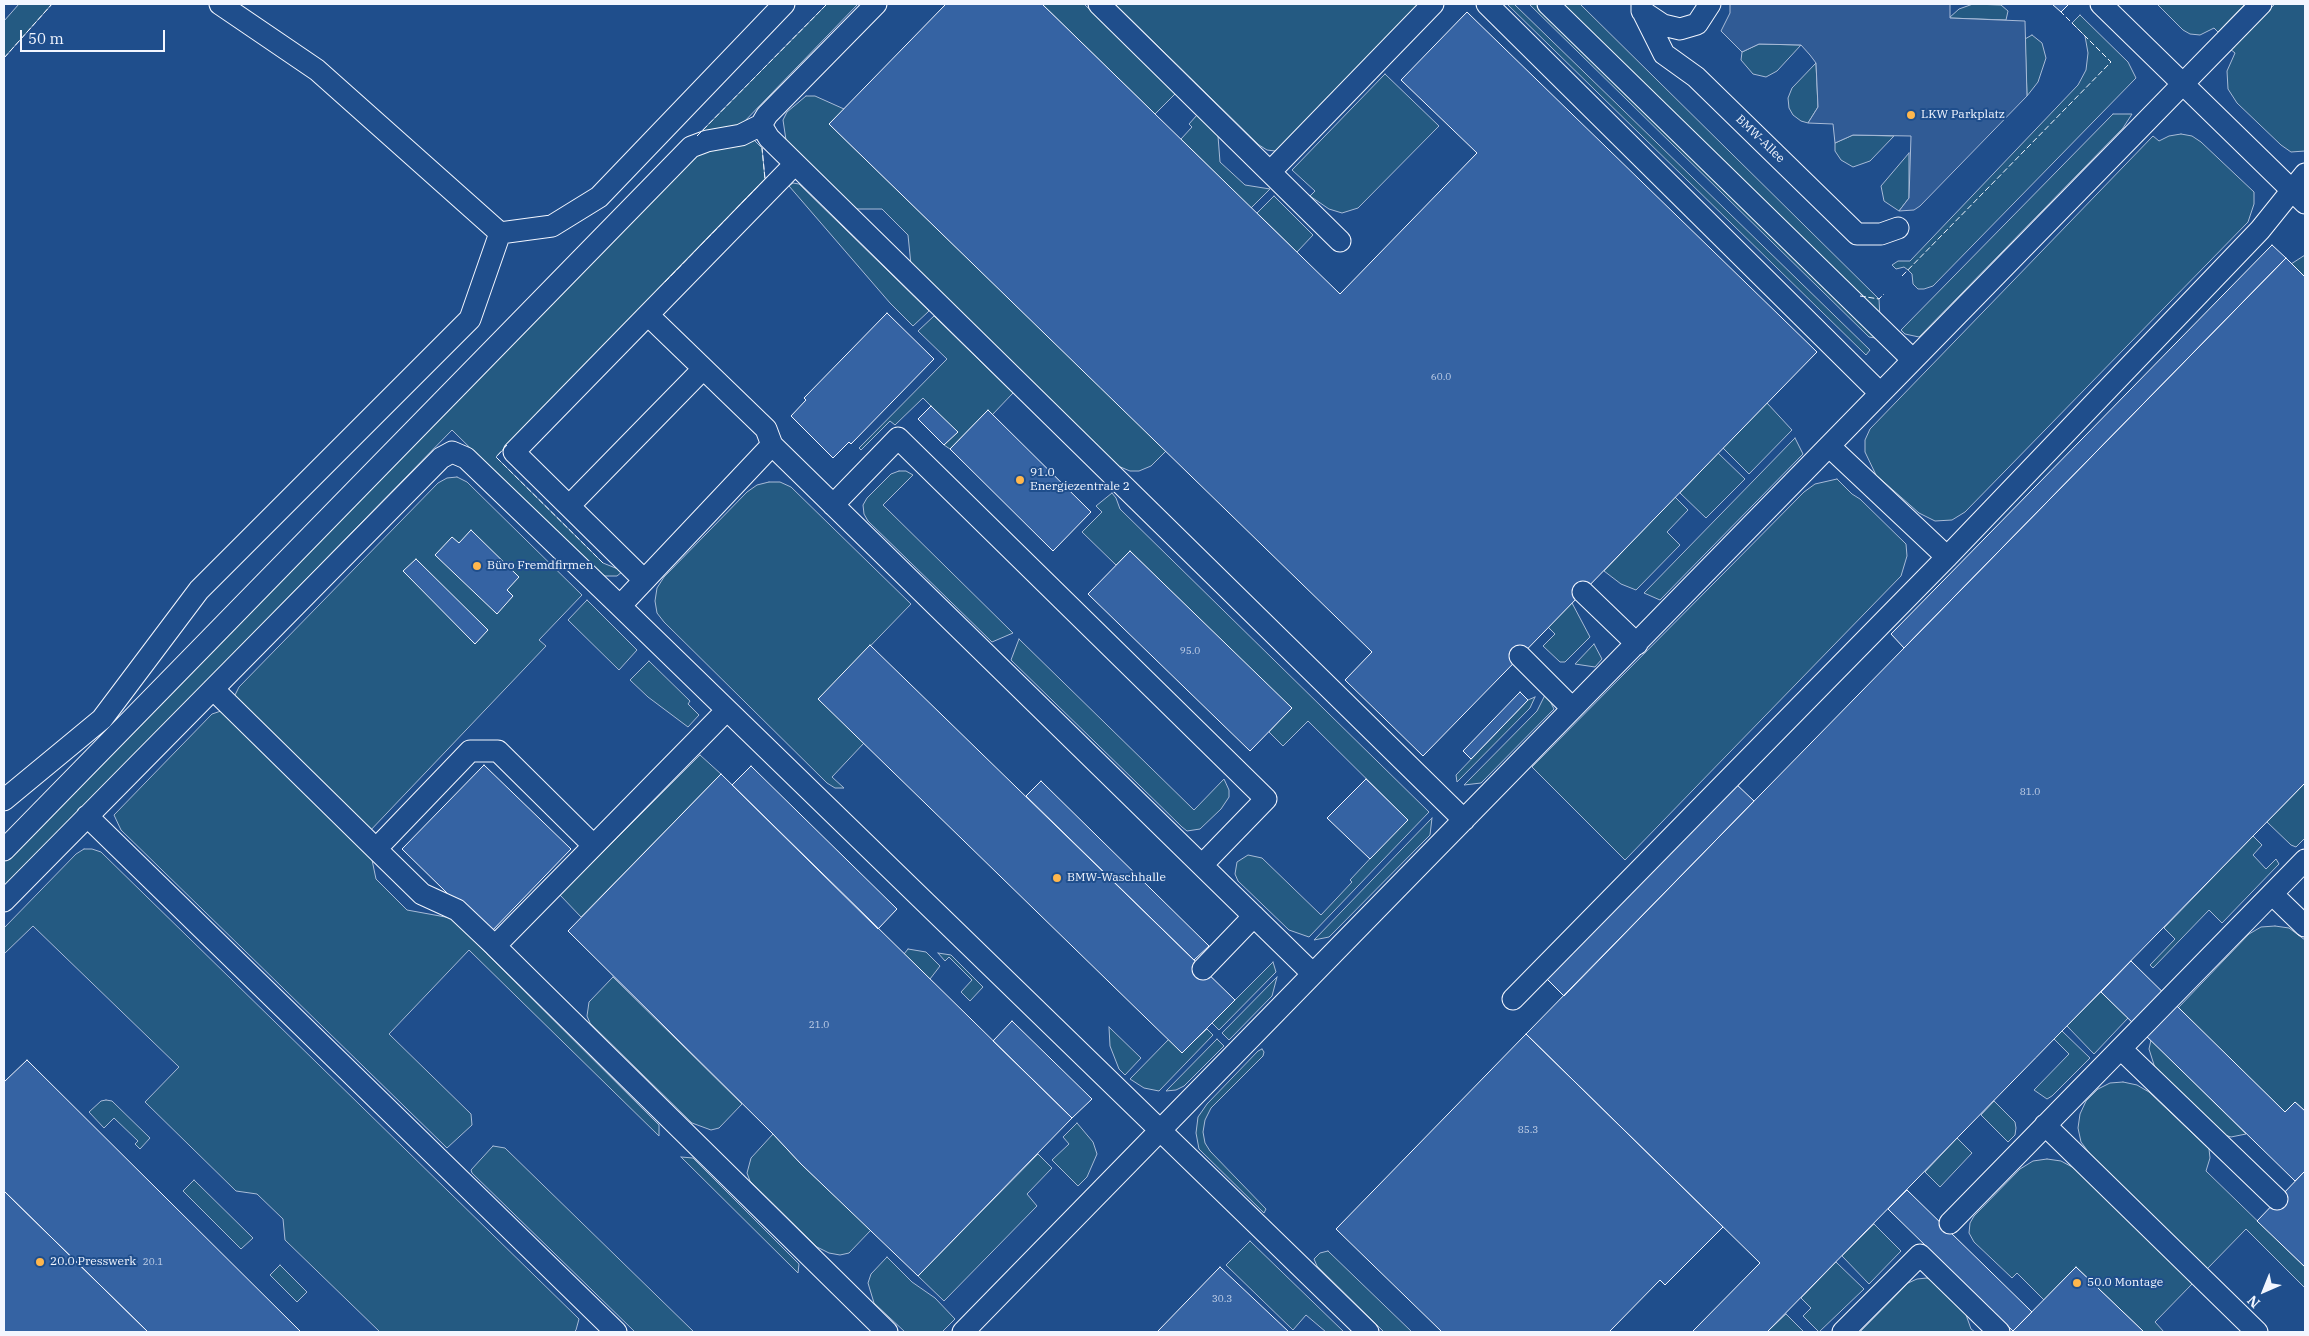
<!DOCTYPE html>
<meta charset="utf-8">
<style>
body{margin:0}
#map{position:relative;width:2309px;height:1336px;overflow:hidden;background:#1f4e8c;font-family:"IBM Plex Serif",serif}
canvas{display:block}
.frame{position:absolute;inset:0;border:5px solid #f2f6ff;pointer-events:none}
.north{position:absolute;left:2239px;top:1266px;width:50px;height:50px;-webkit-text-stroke:4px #1f4e8c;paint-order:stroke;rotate:224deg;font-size:14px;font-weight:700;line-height:20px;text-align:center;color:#f2f6ff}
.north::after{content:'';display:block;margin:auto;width:18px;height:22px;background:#f2f6ff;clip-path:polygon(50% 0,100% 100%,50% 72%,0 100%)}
.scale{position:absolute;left:20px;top:30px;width:145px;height:22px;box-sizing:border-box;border:2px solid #f2f6ff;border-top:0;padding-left:6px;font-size:15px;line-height:18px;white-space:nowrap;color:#f2f6ff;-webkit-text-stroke:4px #1f4e8c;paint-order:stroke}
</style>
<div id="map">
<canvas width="2309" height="1336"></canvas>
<div class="frame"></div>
<div class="north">N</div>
<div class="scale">50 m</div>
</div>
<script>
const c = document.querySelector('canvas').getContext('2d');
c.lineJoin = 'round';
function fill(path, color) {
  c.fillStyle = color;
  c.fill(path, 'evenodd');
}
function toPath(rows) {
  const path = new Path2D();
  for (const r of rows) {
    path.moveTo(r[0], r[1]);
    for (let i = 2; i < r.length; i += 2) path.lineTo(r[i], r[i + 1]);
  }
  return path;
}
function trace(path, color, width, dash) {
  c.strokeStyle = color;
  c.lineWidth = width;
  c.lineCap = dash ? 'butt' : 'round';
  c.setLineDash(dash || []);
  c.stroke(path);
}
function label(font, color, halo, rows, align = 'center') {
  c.font = font + ' "IBM Plex Serif",serif';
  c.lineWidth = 4;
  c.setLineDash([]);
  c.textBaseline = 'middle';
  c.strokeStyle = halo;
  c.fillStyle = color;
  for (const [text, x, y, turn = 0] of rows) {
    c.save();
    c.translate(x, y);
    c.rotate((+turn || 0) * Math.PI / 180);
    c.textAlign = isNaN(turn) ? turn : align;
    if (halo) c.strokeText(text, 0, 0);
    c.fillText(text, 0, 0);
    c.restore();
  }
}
const green = toPath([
 [19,4,52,4,4,58,4,21,19,4],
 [827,4,858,4,740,126,762,148,765,179,496,457,603,563,623,571,617,576,605,576,595,571,452,430,4,888,4,839,827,4],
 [1042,4,1084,4,1176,93,1155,114,1042,4],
 [1115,4,1419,4,1282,149,1275,151,1267,150,1259,145,1115,4],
 [1507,4,1514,4,1870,350,1866,355,1507,4],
 [1529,4,1580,4,1879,299,1881,339,1869,337,1529,4],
 [1973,4,2001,5,2008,11,2006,20,1949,18,1959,9,1973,4],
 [2157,4,2245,4,2218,32,2214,28,2200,35,2190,34,2183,30,2157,4],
 [2275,4,2305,4,2305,151,2291,152,2281,145,2237,103,2228,89,2227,71,2235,53,2230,49,2275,4],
 [2080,15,2128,62,2136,78,1933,286,1924,289,1918,289,1913,284,1912,274,1908,270,1904,267,1896,269,1892,265,1898,261,1910,261,2078,85,2086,70,2088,53,2085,36,2072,23,2080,15],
 [2032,35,2042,43,2046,58,2038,82,2027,96,2025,39,2032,35],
 [1759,44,1801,45,1777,71,1766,77,1753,74,1741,60,1742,52,1759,44],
 [1816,63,1818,107,1808,123,1801,121,1793,115,1789,108,1788,98,1792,88,1816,63],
 [1385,74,1439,126,1358,208,1342,213,1329,209,1310,196,1315,191,1292,170,1385,74],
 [806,96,815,96,844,109,829,124,1166,451,1151,466,1139,471,1130,471,1118,466,911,265,908,235,882,209,854,209,786,140,783,120,787,112,806,96],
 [2113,114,2132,114,2123,128,1919,337,1905,334,1901,330,2113,114],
 [1197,115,1218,136,1220,162,1245,185,1270,189,1251,208,1181,139,1192,127,1189,124,1197,115],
 [2181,134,2192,136,2201,142,2254,192,2254,204,2248,222,1965,512,1952,520,1935,521,1919,513,1876,475,1865,452,1865,440,1870,429,2153,136,2159,141,2169,136,2181,134],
 [1853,135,1894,136,1870,161,1853,167,1841,160,1835,151,1835,143,1853,135],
 [1909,153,1909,198,1899,211,1884,201,1881,186,1909,153],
 [793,183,799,184,929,311,913,326,890,303,789,186,793,183],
 [1274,196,1313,235,1297,252,1257,213,1274,196],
 [2305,255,2305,277,2291,264,2305,255],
 [934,316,1013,393,992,415,987,411,950,449,944,445,957,432,923,398,895,425,890,421,861,450,859,448,947,359,918,331,934,316],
 [1767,403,1792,430,1749,474,1723,448,1767,403],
 [1795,438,1803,454,1660,600,1644,593,1795,438],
 [1718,453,1745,479,1706,518,1680,493,1718,453],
 [899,471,906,471,913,475,883,505,1013,633,992,642,868,521,864,514,863,505,867,498,891,474,899,471],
 [457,477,467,482,582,595,539,640,546,646,367,834,234,697,239,687,438,483,447,478,457,477],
 [1837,479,1852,494,1860,499,1906,544,1907,556,1901,576,1625,860,1532,767,1804,492,1815,484,1837,479],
 [769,482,780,482,791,487,911,604,819,699,864,743,832,777,844,788,835,788,827,783,664,622,657,613,655,601,657,588,664,577,747,492,757,485,769,482],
 [1112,493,1116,498,1120,509,1429,812,1309,937,1289,930,1238,881,1235,874,1237,862,1248,855,1262,858,1321,915,1352,882,1350,880,1407,819,1308,721,1283,746,1269,732,1291,708,1130,551,1116,565,1082,532,1102,512,1096,506,1112,493],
 [1675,497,1688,510,1667,532,1680,545,1636,590,1621,584,1604,571,1675,497],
 [587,600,637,650,619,670,568,620,587,600],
 [1572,603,1590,637,1565,662,1560,662,1543,646,1555,634,1548,627,1572,603],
 [1019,639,1194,810,1224,779,1229,790,1229,797,1221,809,1200,829,1187,831,1182,827,1011,660,1019,639],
 [1594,644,1602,659,1595,667,1575,664,1594,644],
 [649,661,690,701,688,704,699,715,688,727,648,697,630,680,649,661],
 [1546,693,1554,709,1481,783,1464,785,1537,711,1546,693],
 [1535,697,1530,708,1457,782,1456,775,1528,700,1535,697],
 [221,711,371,855,376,879,407,910,451,918,659,1125,659,1136,469,950,389,1034,471,1114,472,1125,447,1148,121,830,114,815,212,714,221,711],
 [700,755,721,774,581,917,560,895,700,755],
 [2305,783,2305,838,2296,847,2291,845,2267,822,2305,783],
 [1432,818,1430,835,1329,937,1314,940,1432,818],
 [2253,836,2262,845,2253,855,2266,869,2276,859,2279,864,2222,923,2209,910,2153,968,2150,965,2175,939,2164,928,2253,836],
 [84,849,92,849,101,852,579,1319,576,1330,574,1332,380,1332,285,1240,283,1219,257,1194,236,1191,145,1102,179,1067,33,926,4,954,4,928,76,854,84,849],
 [2275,926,2289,928,2305,940,2305,1111,2295,1102,2285,1112,2178,1008,2249,934,2261,927,2275,926],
 [908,949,926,952,940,966,930,979,904,954,908,949],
 [938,953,951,955,983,987,970,1001,961,992,972,980,949,957,945,961,938,953],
 [1273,962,1276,972,1219,1030,1212,1023,1273,962],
 [613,977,742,1104,719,1128,711,1130,692,1123,590,1023,587,1016,589,1002,613,977],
 [1277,977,1272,996,1229,1040,1222,1033,1277,977],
 [2101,992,2128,1018,2094,1054,2067,1026,2101,992],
 [1109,1027,1141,1058,1125,1075,1119,1069,1110,1046,1109,1027],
 [1207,1029,1213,1035,1159,1091,1144,1088,1130,1079,1169,1039,1182,1052,1207,1029],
 [2062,1031,2090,1058,2052,1096,2047,1099,2034,1090,2069,1054,2054,1039,2062,1031],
 [1217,1039,1224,1046,1184,1086,1176,1090,1166,1091,1217,1039],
 [2151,1040,2246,1134,2231,1137,2222,1134,2155,1068,2149,1049,2151,1040],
 [1262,1049,1264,1052,1263,1056,1211,1108,1205,1120,1203,1132,1205,1143,1210,1151,1266,1209,1264,1213,1199,1149,1196,1133,1198,1117,1207,1104,1258,1051,1262,1049],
 [2123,1082,2137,1085,2149,1092,2209,1149,2210,1158,2206,1171,2305,1267,2305,1288,2246,1229,2207,1269,2090,1154,2081,1142,2078,1128,2080,1114,2086,1101,2098,1089,2110,1083,2123,1082],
 [106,1100,112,1101,150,1138,140,1149,135,1144,138,1141,114,1118,104,1128,89,1112,101,1101,106,1100],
 [1994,1101,2015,1122,2016,1128,2015,1135,2008,1142,1981,1115,1994,1101],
 [1077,1123,1093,1142,1097,1154,1087,1177,1078,1186,1052,1160,1069,1144,1063,1137,1077,1123],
 [773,1134,801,1164,871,1230,849,1253,840,1255,829,1253,817,1247,750,1181,747,1173,751,1158,773,1134],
 [1957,1138,1972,1153,1940,1187,1925,1172,1957,1138],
 [493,1146,505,1148,694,1332,635,1332,472,1173,471,1170,493,1146],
 [1038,1154,1052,1168,1027,1194,1037,1206,944,1301,918,1276,1038,1154],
 [681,1157,693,1158,799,1264,798,1273,681,1157],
 [2047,1159,2061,1161,2074,1168,2193,1283,2155,1322,2164,1332,2144,1332,2076,1267,2044,1300,2017,1273,2012,1278,1974,1242,1969,1233,1970,1223,1974,1216,2020,1169,2033,1161,2047,1159],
 [194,1180,253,1238,241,1249,183,1191,194,1180],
 [1874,1224,1901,1251,1869,1284,1842,1256,1874,1224],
 [1250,1241,1344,1332,1326,1332,1306,1315,1293,1330,1226,1265,1250,1241],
 [1328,1251,1412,1332,1384,1332,1317,1266,1314,1259,1320,1253,1328,1251],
 [887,1257,912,1282,935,1298,955,1319,942,1332,905,1332,874,1303,868,1283,871,1274,887,1257],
 [1836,1262,1864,1289,1819,1332,1803,1316,1811,1308,1801,1298,1836,1262],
 [280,1265,307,1292,297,1302,270,1275,280,1265],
 [1927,1278,1935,1281,1964,1309,1971,1329,1975,1332,1860,1332,1908,1283,1917,1279,1927,1278],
 [1786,1314,1804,1332,1767,1332,1786,1314]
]);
fill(green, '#245a82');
trace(green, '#a8bbd7', 1);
const parking = toPath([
 [1730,4,1950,4,1950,18,2025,21,2027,96,1920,206,1914,210,1899,211,1909,198,1911,136,1853,135,1835,143,1833,124,1808,123,1818,107,1816,63,1810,55,1801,45,1759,44,1742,52,1721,31,1730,13,1730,4]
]);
fill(parking, '#305b95');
trace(parking, '#a8bbd7', 1);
const building = toPath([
 [946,4,1042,4,1340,294,1477,153,1401,80,1467,12,1817,352,1423,756,1345,680,1372,652,829,124,946,4],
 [2052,4,2069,4,2061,12,2052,4],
 [2272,245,2286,258,1904,648,1891,634,2272,245],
 [2286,258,2305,277,2305,783,1767,1332,1692,1332,1760,1263,1526,1034,2286,258],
 [887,313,934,359,851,444,849,442,833,458,791,416,806,400,804,398,887,313],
 [931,406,958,432,944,445,918,419,931,406],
 [988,410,1091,512,1053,551,950,449,988,410],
 [471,530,519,577,507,590,513,596,497,614,435,555,452,537,459,543,471,530],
 [1130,551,1292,708,1250,751,1088,594,1130,551],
 [416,559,488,630,475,644,403,571,416,559],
 [870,645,1235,1000,1182,1053,818,699,870,645],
 [1520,692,1528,700,1471,759,1463,751,1520,692],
 [484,765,571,849,489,934,402,849,484,765],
 [751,766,897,909,878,929,732,785,751,766],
 [721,774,1072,1118,918,1276,801,1164,773,1134,568,931,721,774],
 [1366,779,1408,820,1370,859,1327,818,1366,779],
 [1041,781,1209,946,1194,960,1026,796,1041,781],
 [1734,782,1754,801,1564,996,1544,976,1734,782],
 [2131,961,2285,1112,2295,1102,2305,1111,2305,1171,2295,1181,2101,992,2131,961],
 [1012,1021,1092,1099,1072,1118,993,1041,1012,1021],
 [1526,1034,1723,1227,1665,1285,1660,1280,1609,1332,1442,1332,1336,1229,1526,1034],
 [27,1060,301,1332,148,1332,4,1191,4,1082,27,1060],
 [2305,1171,2305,1267,2257,1221,2305,1171],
 [1907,1190,2032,1312,2013,1331,1888,1209,1907,1190],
 [4,1191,148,1332,4,1332,4,1191],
 [1220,1267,1289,1332,1157,1332,1220,1267],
 [2076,1267,2144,1332,2012,1332,2076,1267]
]);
fill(building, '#3563a3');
trace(building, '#f2f6ff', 1);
const minor = toPath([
 [220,4,317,70,500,233,552,226,599,197,784,4],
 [876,4,767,115,761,125,769,138,1464,820],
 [1099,4,1340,241],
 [1487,4,1880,393],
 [1548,4,1913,360],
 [1642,4,1642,10,1664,54,1696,77,1857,234,1881,234,1898,228],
 [2101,4,2305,203],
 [1642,11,1663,25,1680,29,1697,24,1710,4],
 [1270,172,1433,4],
 [648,315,766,429,772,445],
 [1829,446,1947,557],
 [833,505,898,438,1266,799,1202,865],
 [569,506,703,369],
 [644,580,514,452,795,164],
 [1583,592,1637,644],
 [1520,656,1572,708],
 [213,689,376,849,470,751,498,751,593,845],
 [727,710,495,946,887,1332],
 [4,800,102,719,199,590,470,319,500,233],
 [87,816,616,1332],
 [376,849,422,894,457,910,495,946],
 [4,850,691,147,707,141,741,135,761,125],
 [2272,894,2305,926],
 [4,901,441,458,452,452,466,458,620,606],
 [1203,969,1254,916],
 [1313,974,772,445,620,606,1368,1332],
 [1513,999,1947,557,2260,230,2305,174],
 [2121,1049,2277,1199],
 [2045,1125,2257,1332],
 [1950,1223,2305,860],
 [963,1332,2261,4],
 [1843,1332,1920,1255,1999,1332]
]);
trace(minor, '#f2f6ff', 23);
trace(minor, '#1f4e8c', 21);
trace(toPath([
 [4,58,52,4],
 [697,136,827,4],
 [1902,276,2111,62,2061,12],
 [665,282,765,179,762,148],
 [1860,296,1879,299,1884,294],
 [507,445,496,457,603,563]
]), '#f2f6ff', 1, [6, 2.5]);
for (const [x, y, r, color] of [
 [1911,115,5,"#ffb74d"],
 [1020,480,5,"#ffb74d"],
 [477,566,5,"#ffb74d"],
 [1057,878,5,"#ffb74d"],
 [40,1262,5,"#ffb74d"],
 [2077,1283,5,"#ffb74d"]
]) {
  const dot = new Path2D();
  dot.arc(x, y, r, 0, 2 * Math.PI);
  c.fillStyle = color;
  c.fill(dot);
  trace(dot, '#1f4e8c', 2);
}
label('10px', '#c3d1e8', null, [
 ["60.0",1441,377],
 ["95.0",1190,651],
 ["81.0",2030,792],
 ["21.0",819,1025],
 ["85.3",1528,1130],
 ["20.1",153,1262],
 ["30.3",1222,1299]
]);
label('12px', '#f2f6ff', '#1f4e8c', [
 ["LKW Parkplatz",1921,115],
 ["91.0",1030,473],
 ["Energiezentrale 2",1030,487],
 ["Büro Fremdfirmen",487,566],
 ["BMW-Waschhalle",1067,878],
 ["20.0 Presswerk",50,1262],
 ["50.0 Montage",2087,1283]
], 'left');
label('12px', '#f2f6ff', '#1f4e8c', [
 ["BMW-Allee",1760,139,44]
]);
</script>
